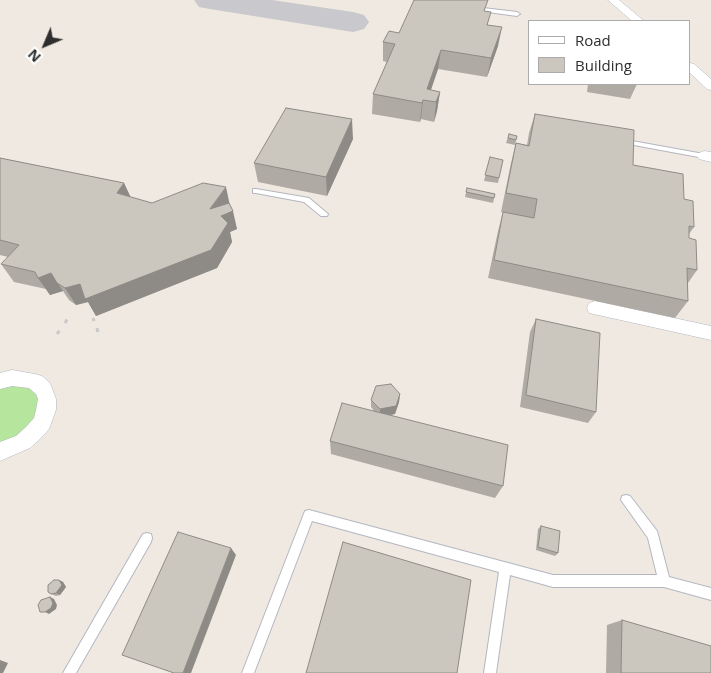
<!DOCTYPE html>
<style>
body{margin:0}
#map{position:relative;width:711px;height:673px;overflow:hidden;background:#efe9e1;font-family:"Open Sans",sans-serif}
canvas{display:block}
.legend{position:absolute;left:528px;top:20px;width:162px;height:65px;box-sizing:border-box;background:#fff;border:1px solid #ababab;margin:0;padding:6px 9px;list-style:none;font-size:15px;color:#2e2e2e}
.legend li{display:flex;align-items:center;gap:10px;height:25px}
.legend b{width:25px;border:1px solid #ababab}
.north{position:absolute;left:20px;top:20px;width:50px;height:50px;-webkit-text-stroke:4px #fff;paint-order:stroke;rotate:225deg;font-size:14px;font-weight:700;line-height:20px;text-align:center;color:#2e2e2e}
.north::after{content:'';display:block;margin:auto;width:18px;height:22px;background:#2e2e2e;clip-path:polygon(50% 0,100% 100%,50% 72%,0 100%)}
</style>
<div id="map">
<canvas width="711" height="673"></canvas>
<ul class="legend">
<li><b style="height:6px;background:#fff"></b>Road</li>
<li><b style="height:14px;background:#cbc7bf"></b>Building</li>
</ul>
<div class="north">N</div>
</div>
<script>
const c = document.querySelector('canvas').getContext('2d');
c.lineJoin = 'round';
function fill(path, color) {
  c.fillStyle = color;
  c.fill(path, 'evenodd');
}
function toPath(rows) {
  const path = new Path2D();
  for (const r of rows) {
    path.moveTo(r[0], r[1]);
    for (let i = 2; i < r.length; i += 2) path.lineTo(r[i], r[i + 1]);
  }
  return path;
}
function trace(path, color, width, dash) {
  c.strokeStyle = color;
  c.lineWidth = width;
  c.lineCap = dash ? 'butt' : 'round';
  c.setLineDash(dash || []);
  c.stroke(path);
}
fill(toPath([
 [0,381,35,382,46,410,0,452]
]), '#b6e59e');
fill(toPath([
 [194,0,272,0,353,12,364,15,369,22,364,29,353,32,210,9,199,7,194,0]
]), '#c9c8cc');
const lane = toPath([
 [475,7,517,12,520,14,517,16,473,10,473,8,475,7],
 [621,139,704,154,707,156,704,158,623,143,620,141,621,139],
 [253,189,256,189,309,198,328,214,327,216,321,216,304,202,256,193,253,193,253,189],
 [626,495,630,496,657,531,669,577,711,588,711,600,664,587,553,587,510,575,496,673,484,673,499,572,312,521,254,673,242,673,305,511,309,510,553,575,657,575,648,538,621,500,622,496,626,495],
 [147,533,151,534,152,538,151,542,76,673,63,673,143,534,147,533]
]);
const street = toPath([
 [608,0,619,0,644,21,632,21,608,0],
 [690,63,694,64,711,79,711,90,707,89,690,73,690,63],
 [704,151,711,152,711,162,699,159,697,156,699,153,704,151],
 [595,301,711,326,711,340,589,313,587,308,589,303,595,301],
 [12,370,35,374,42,376,50,383,56,399,56,410,49,429,40,439,30,448,0,461,0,442,16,436,26,427,34,418,36,410,38,399,36,394,29,388,12,386,0,389,0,373,12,370]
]);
trace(lane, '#b4b7c1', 2);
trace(street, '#b4b7c1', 1);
trace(toPath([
 [93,318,94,321],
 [65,323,68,318],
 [97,328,98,333],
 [57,334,60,330]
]), '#c9c9c9', 3, [4, 2.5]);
fill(lane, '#fff');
fill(street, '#fff');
fill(toPath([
 [485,12,488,25,498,46,487,77,438,69,431,90,440,92,437,111,434,122,421,119,420,122,372,114,373,94,387,62,383,61,383,42,399,33],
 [588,84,637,84,630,99,587,92],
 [535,114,633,165,684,199,694,227,689,234,689,238,697,270,688,283,688,301,675,318,488,278,498,231,503,212,514,214,501,212,511,163,516,143,527,145,529,133],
 [509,134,517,136,515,145,506,143],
 [353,139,327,196,258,182,254,163],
 [490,157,499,178,498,183,484,181],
 [0,158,124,183,130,197,152,203,229,203,237,229,230,232,232,242,217,268,96,316,88,302,76,305,69,300,63,291,50,295,46,289,14,282,1,264,8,257,0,255],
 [467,188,495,194,493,203,465,197],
 [536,319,596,412,588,423,520,407,530,332],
 [400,394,399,402,395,414,389,415,503,486,495,498,331,454,330,441,374,411,371,407,371,400],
 [541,526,558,553,555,556,536,550,538,529],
 [59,580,63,582,66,587,60,595,56,596,51,594],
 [622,620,711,673,606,673,607,625]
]), '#afaba4');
fill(toPath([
 [502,27,498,46,487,77,491,58],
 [441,50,438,69,427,101,427,89],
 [440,92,437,111,434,122,436,102],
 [423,100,421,119,420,122,422,103],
 [352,119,353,139,327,196,326,177],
 [124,183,133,202,117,193],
 [226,187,230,206,233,211,237,229,230,232,232,242,217,268,96,316,88,302,76,305,65,288,80,284,210,209],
 [51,273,63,291,50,295,38,278],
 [400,394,399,402,395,414,380,417,380,409],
 [231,548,236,555,191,673,183,673],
 [59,580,63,582,66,587,60,595,56,593],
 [50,597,54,599,57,605,56,609,49,614,45,612],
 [0,660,8,663,3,673,0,673]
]), '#8e8b86');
const building = toPath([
 [414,0,488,0,484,11,491,12,487,25,502,27,491,58,441,50,427,89,440,92,436,102,423,100,422,103,373,94,395,44,383,42,389,31,399,33,414,0],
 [286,108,352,119,326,177,254,163,286,108],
 [535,114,634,130,633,165,683,174,684,199,693,201,694,227,689,226,689,238,696,240,697,270,687,268,688,301,494,260,503,212,534,218,537,199,506,193,516,143,529,146,535,114],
 [509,134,517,136,516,140,508,138,509,134],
 [490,157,503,160,499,178,485,175,490,157],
 [0,158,124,183,117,193,152,203,203,183,226,187,210,209,229,203,233,211,221,216,228,223,211,250,85,299,80,284,65,288,57,283,51,273,38,278,35,272,1,264,19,245,0,240,0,158],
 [467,188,495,194,494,198,466,192,467,188],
 [536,319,600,333,596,412,526,395,536,319],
 [391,384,400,394,396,406,380,409,371,400,376,386,391,384],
 [342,403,508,445,503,486,330,441,342,403],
 [541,526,560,531,558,553,538,547,541,526],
 [178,532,231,548,183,673,174,673,122,655,178,532],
 [343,542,471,580,457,673,306,673,343,542],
 [54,580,59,580,62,585,56,593,51,594,48,592,48,585,54,580],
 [50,597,53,603,51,608,45,612,40,612,38,605,41,600,50,597],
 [622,620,711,646,711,673,621,673,622,620]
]);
fill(building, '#cbc7bf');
trace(building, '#8e8b86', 1);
</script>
